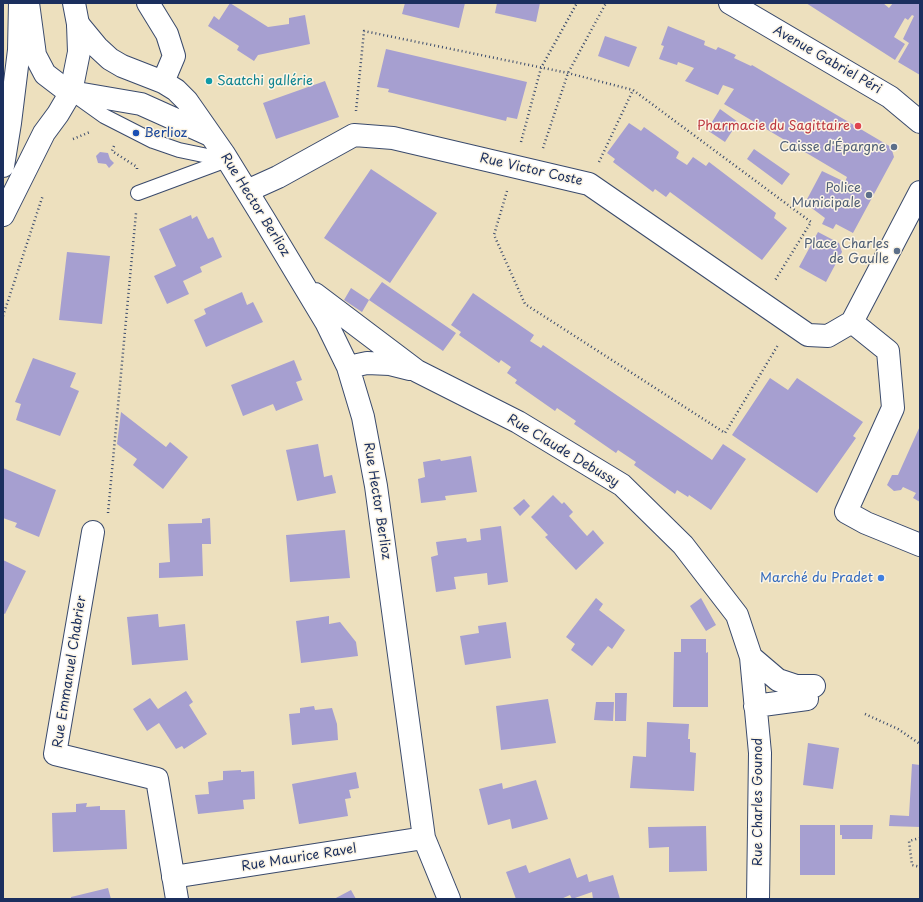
<!DOCTYPE html>
<meta charset="utf-8">
<style>
body{margin:0}
#map{position:relative;width:923px;height:902px;overflow:hidden;background:#ede0be;font-family:"Playpen Sans",sans-serif}
canvas{display:block}
.frame{position:absolute;inset:0;border:4px solid #1b2f5e;pointer-events:none}
</style>
<div id="map">
<canvas width="923" height="902"></canvas>
<div class="frame"></div>
</div>
<script>
const c = document.querySelector('canvas').getContext('2d');
c.lineJoin = 'round';
function fill(path, color) {
  c.fillStyle = color;
  c.fill(path, 'evenodd');
}
function toPath(rows) {
  const path = new Path2D();
  for (const r of rows) {
    path.moveTo(r[0], r[1]);
    for (let i = 2; i < r.length; i += 2) path.lineTo(r[i], r[i + 1]);
  }
  return path;
}
function trace(path, color, width, dash) {
  c.strokeStyle = color;
  c.lineWidth = width;
  c.lineCap = dash ? 'butt' : 'round';
  c.setLineDash(dash || []);
  c.stroke(path);
}
function label(font, color, halo, rows, align = 'center') {
  c.font = font + ' "Playpen Sans",sans-serif';
  c.lineWidth = 3;
  c.setLineDash([]);
  c.textBaseline = 'middle';
  c.strokeStyle = halo;
  c.fillStyle = color;
  for (const [text, x, y, turn = 0] of rows) {
    c.save();
    c.translate(x, y);
    c.rotate((+turn || 0) * Math.PI / 180);
    c.textAlign = isNaN(turn) ? turn : align;
    if (halo) c.strokeText(text, 0, 0);
    c.fillText(text, 0, 0);
    c.restore();
  }
}
fill(toPath([
 [230,3,268,27,289,24,289,18,305,15,310,44,258,55,254,61,237,50,239,46,208,26,214,16,219,20],
 [405,3,465,3,459,28,402,14],
 [497,3,540,3,536,22,495,13],
 [806,3,883,3,889,8,893,3,920,3,920,75,898,62,909,43,903,39,914,16,912,15,908,20,905,18,894,37,905,44,895,60],
 [668,26,705,41,704,45,716,50,718,47,736,55,734,58,751,66,752,65,891,147,894,157,853,233,836,224,833,229,822,224,825,218,805,203,822,171,845,182,847,177,724,104,734,89,723,85,718,95,685,81,694,68,678,62,677,65,659,59,664,46,661,45],
 [605,36,637,47,629,67,598,56],
 [386,49,527,82,517,119,507,117,506,121,388,92,389,89,377,87],
 [325,81,339,117,276,139,263,103],
 [720,109,738,122,725,142,707,130],
 [629,123,641,131,644,127,679,152,676,158,687,165,693,157,706,166,709,162,776,213,774,218,787,228,762,260,670,192,666,197,655,189,653,192,613,162,615,159,607,153],
 [754,149,790,174,782,185,747,159],
 [100,152,108,153,110,159,114,163,109,168,106,164,98,163,96,156],
 [371,169,437,213,390,283,324,238],
 [191,215,192,219,197,216,208,239,213,237,222,257,200,267,202,272,183,281,189,294,167,304,154,276,176,266,159,229],
 [818,232,839,243,842,252,826,282,799,267],
 [67,252,110,256,102,324,59,320],
 [382,282,456,333,443,351,369,300],
 [351,288,369,300,362,312,344,300],
 [242,292,247,305,253,302,263,322,206,347,194,320,206,314,204,309],
 [473,293,534,335,530,341,541,348,543,345,712,460,723,444,746,459,711,510,689,495,688,497,677,490,675,494,634,465,636,462,618,450,616,453,574,424,576,421,557,408,555,411,515,383,517,380,507,373,511,367,501,360,499,363,459,335,461,332,451,325],
 [33,358,76,373,70,387,79,391,60,436,16,420,21,404,15,402],
 [294,360,302,380,296,382,303,400,276,411,273,404,243,416,231,385],
 [770,378,788,390,797,378,863,422,853,436,856,438,817,493,732,435],
 [121,412,166,447,170,442,188,457,163,489,133,465,137,459,117,444],
 [920,426,920,502,913,498,916,493,903,487,901,490,894,491,887,485,892,475,898,475],
 [318,444,324,477,332,475,336,493,297,501,286,450],
 [471,456,477,492,445,496,446,500,421,503,418,479,425,477,423,462,440,459,441,461],
 [3,468,56,490,39,537,15,527,17,523,3,518],
 [553,495,562,504,564,502,573,512,569,516,587,536,593,530,604,543,576,570,545,537,548,535,531,517],
 [524,499,530,506,520,516,513,508],
 [210,518,211,544,202,544,203,576,159,578,159,563,170,562,168,524,202,523,202,519],
 [501,526,508,582,488,585,487,573,454,577,456,589,436,592,431,557,438,555,436,542,466,538,467,542,481,540,480,529],
 [345,530,350,578,290,582,286,535],
 [3,560,26,571,5,614,3,613],
 [596,598,603,604,599,610,625,630,612,649,608,646,592,666,571,650,575,644,566,637],
 [701,598,716,625,706,631,690,606],
 [158,614,159,627,185,624,188,660,132,665,127,617],
 [329,616,329,624,340,622,356,642,358,656,301,663,296,621],
 [506,622,511,658,465,665,460,636,479,633,478,626],
 [681,639,706,639,706,653,708,652,708,707,673,707,674,652,681,652],
 [186,691,193,702,189,705,207,734,184,749,182,746,176,749,159,723,147,731,133,709,150,698,158,709],
 [615,693,627,693,626,721,615,721],
 [548,699,556,743,501,750,496,706],
 [596,702,614,702,613,721,594,720],
 [314,706,315,710,332,708,337,724,338,740,292,745,289,714,300,713,300,708],
 [647,722,689,724,688,739,690,739,690,752,696,753,694,791,630,788,633,756,646,757],
 [808,743,839,748,833,789,803,785],
 [912,764,920,765,920,827,889,826,890,815,909,816],
 [241,770,241,772,254,771,255,799,243,800,244,809,198,814,195,795,209,794,208,782,223,780,223,771],
 [356,772,359,788,349,790,351,798,345,799,348,816,299,824,292,784],
 [536,780,548,819,512,829,510,819,488,825,479,789,502,783,503,789],
 [87,803,86,807,100,806,100,810,125,810,127,849,53,852,52,813,76,812,76,804],
 [800,825,835,825,835,875,800,875],
 [840,825,873,825,872,839,842,839,842,835,840,835],
 [706,826,707,871,669,872,669,847,649,848,648,827],
 [570,858,577,878,587,874,589,882,613,875,620,899,593,899,592,892,572,899,570,895,561,899,516,899,506,872,526,865,529,873],
 [108,888,111,899,71,899,71,897],
 [351,890,356,899,334,899]
]), '#a69fd0');
const service = toPath([
 [76,96,104,116,153,141,179,150,227,160],
 [138,193,227,160]
]);
const minor = toPath([
 [28,3,35,55,45,74,62,87,71,92,141,104,210,135],
 [148,3,167,34,174,56,163,82],
 [78,24,97,47,110,59,122,66,163,82,176,90,187,101,224,154,264,219,326,322,348,367,363,417,376,486,424,838,449,899],
 [247,191,278,177,354,135,393,138,589,184,808,335,828,336,852,322],
 [920,192,852,322,888,351,893,408,846,512,866,523,920,545],
 [315,294,417,371,518,422,622,485,683,545,737,615,751,657,760,753,758,899],
 [348,367,367,363,390,364,410,369],
 [93,532,55,754,157,779,177,899],
 [751,657,778,680,796,686,814,686],
 [755,706,807,699],
 [173,877,424,838]
]);
const tertiary = toPath([
 [3,166,10,123,19,50,20,3],
 [3,215,44,133,58,114,71,92,79,52,78,24,74,3]
]);
const primary = toPath([
 [730,3,890,97,920,122]
]);
trace(service, '#3a4a6c', 16);
trace(minor, '#3a4a6c', 24);
trace(tertiary, '#3a4a6c', 24);
trace(primary, '#3a4a6c', 24);
trace(toPath([
 [356,111,364,31,568,73,633,90,811,222,774,282],
 [73,139,90,132],
 [521,142,541,68,577,3],
 [114,146,112,151,137,167,137,170],
 [543,148,568,73,606,3],
 [599,162,633,90],
 [507,191,494,235,525,304,725,433,778,345],
 [3,316,43,195],
 [108,513,136,213],
 [865,714,898,729,920,744],
 [920,838,909,841,912,865,920,867]
]), '#3a4a6c', 2.5, [1, 3]);
trace(service, '#fff', 14);
trace(minor, '#fff', 22);
trace(tertiary, '#fff', 22);
trace(primary, '#fff', 22);
for (const [x, y, r, color] of [
 [209,81,4,"#0f9aa8"],
 [858,126,4,"#e0444e"],
 [136,133,4,"#1a4fb4"],
 [894,147,4,"#5c6f8a"],
 [869,195,4,"#5c6f8a"],
 [897,251,4,"#5c6f8a"],
 [881,578,4,"#3f7fe0"]
]) {
  const dot = new Path2D();
  dot.arc(x, y, r, 0, 2 * Math.PI);
  c.fillStyle = color;
  c.fill(dot);
  trace(dot, '#fcf5e5', 1.5);
}
label('13px', '#1b2f5e', '#fcf5e5', [
 ["Avenue Gabriel Péri",827,60,30],
 ["Rue Victor Coste",531,170,13],
 ["Rue Hector Berlioz",255,205,58],
 ["Rue Claude Debussy",563,451,31],
 ["Rue Hector Berlioz",377,501,81],
 ["Rue Emmanuel Chabrier",70,672,-81],
 ["Rue Charles Gounod",758,802,-90],
 ["Rue Maurice Ravel",299,858,-9]
]);
label('13px', '#0d838f', '#fcf5e5', [
 ["Saatchi gallérie",217,81]
], 'left');
label('13px', '#be3a42', '#fcf5e5', [
 ["Pharmacie du Sagittaire",850,126]
], 'right');
label('13px', '#164399', '#fcf5e5', [
 ["Berlioz",144,133]
], 'left');
label('13px', '#4e5e75', '#fcf5e5', [
 ["Caisse d'Épargne",886,147],
 ["Police",861,188],
 ["Municipale",861,203],
 ["Place Charles",889,244],
 ["de Gaulle",889,259]
], 'right');
label('13px', '#366cbe', '#fcf5e5', [
 ["Marché du Pradet",873,578]
], 'right');
</script>
